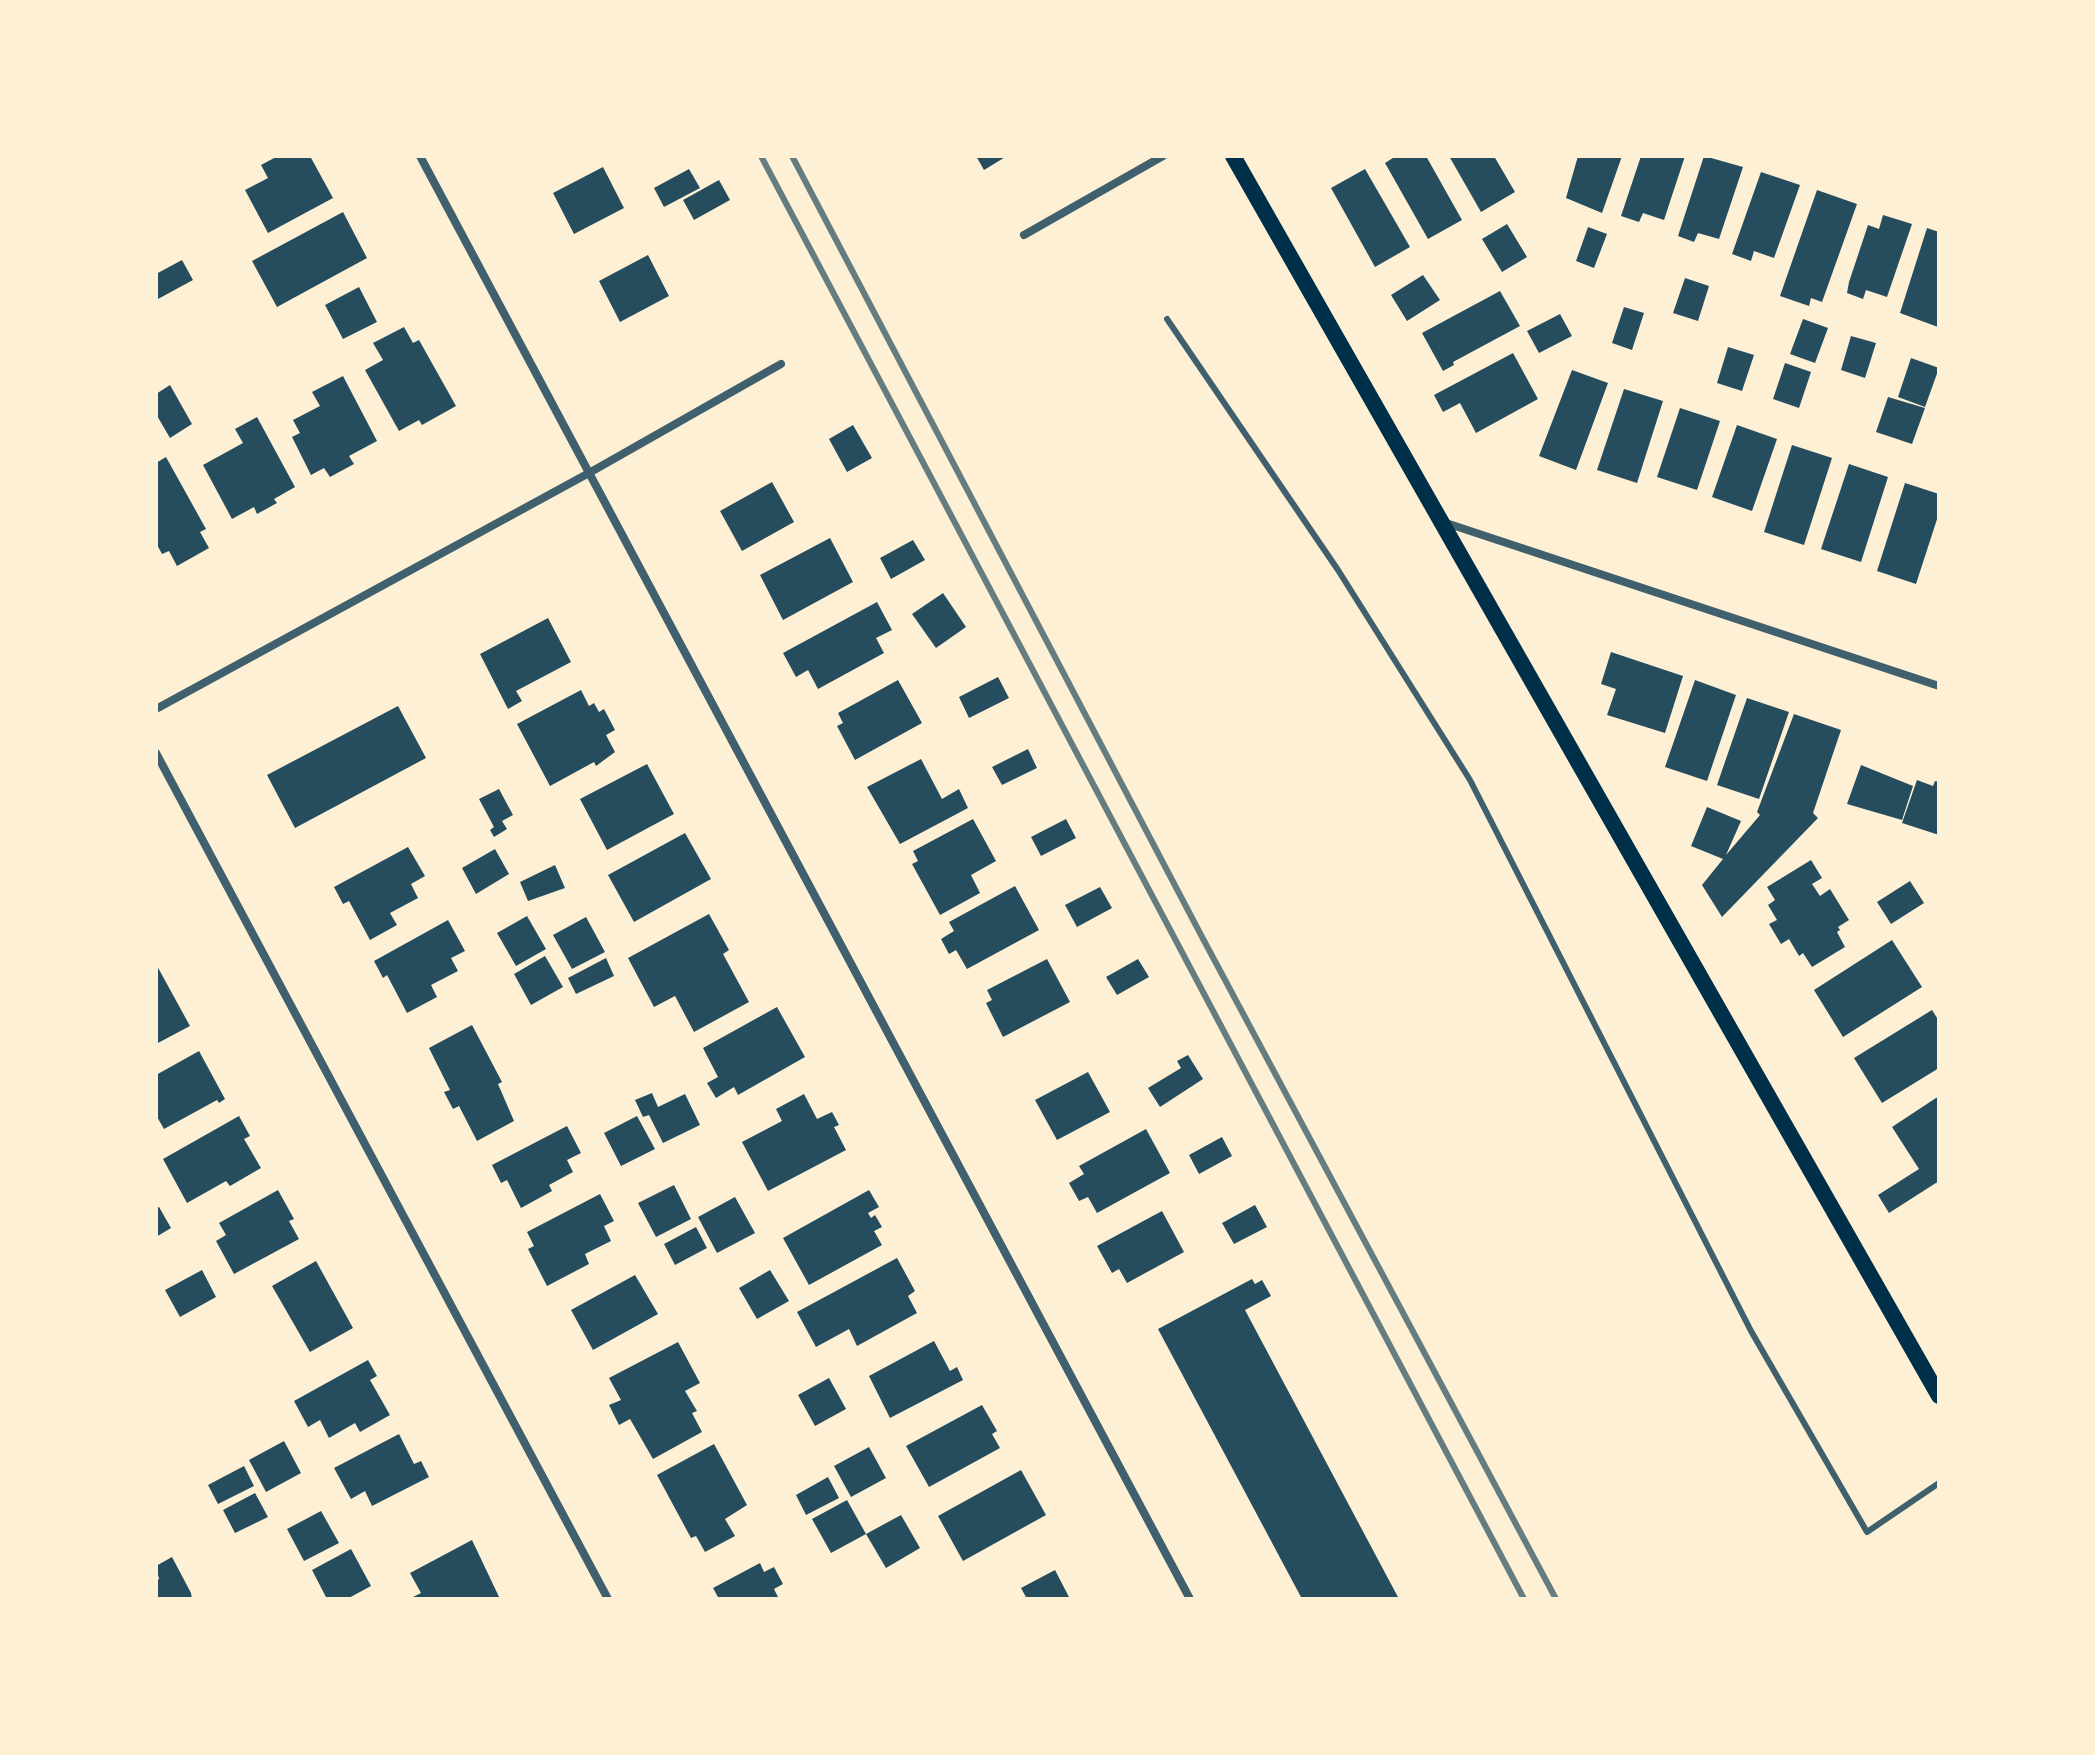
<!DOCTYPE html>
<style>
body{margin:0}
#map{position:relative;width:2095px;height:1755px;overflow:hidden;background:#fdf0d5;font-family:"Work Sans",sans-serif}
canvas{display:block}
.frame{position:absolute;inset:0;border:158px solid #fdf0d5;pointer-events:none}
</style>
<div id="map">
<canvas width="2095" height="1755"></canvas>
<div class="frame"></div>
</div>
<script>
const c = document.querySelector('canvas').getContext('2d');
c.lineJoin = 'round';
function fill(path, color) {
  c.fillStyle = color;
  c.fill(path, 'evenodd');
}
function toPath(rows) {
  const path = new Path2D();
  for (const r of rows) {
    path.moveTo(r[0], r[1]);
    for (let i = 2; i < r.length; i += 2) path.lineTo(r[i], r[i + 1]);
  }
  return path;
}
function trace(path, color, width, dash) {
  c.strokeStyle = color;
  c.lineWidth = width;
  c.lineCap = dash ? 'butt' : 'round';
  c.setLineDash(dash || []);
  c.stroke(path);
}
fill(toPath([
 [278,156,310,156,333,198,268,233,245,190,268,178,261,165],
 [976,156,1007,156,984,170],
 [1396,156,1426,156,1462,220,1428,239,1385,163],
 [1449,156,1494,156,1515,192,1481,212],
 [1578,156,1622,156,1602,213,1566,198],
 [1641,156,1685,156,1664,220,1643,213,1639,222,1621,216],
 [1704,156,1743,167,1719,239,1698,233,1694,242,1678,236],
 [603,167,624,208,574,234,553,193],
 [689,169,700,188,664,207,654,188],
 [1365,169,1410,247,1375,267,1331,188],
 [1761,172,1800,185,1774,258,1754,251,1751,261,1732,254],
 [719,180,730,200,694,220,683,200],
 [1817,190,1857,204,1822,302,1811,298,1809,306,1780,296],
 [343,212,367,258,277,307,252,261],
 [1883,215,1912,224,1887,297,1866,290,1863,299,1847,293,1849,282,1868,225,1879,229],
 [1507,224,1527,257,1502,272,1482,239],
 [1588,227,1607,234,1594,268,1576,261],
 [1927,228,1939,232,1938,327,1900,313],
 [648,255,669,296,620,322,599,281],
 [182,260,193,280,158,299,156,274],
 [1423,275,1440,300,1407,321,1391,295],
 [1685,278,1709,286,1698,321,1673,313],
 [359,287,377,322,343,339,325,305],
 [1500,291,1520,326,1453,362,1454,365,1443,371,1422,333],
 [1624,307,1644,313,1632,350,1612,343],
 [1560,314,1572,336,1539,353,1527,331],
 [1803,319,1828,328,1815,363,1790,354],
 [404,327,413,343,419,340,456,406,422,425,419,420,399,431,365,370,383,360,373,343],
 [1851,336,1876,343,1865,378,1841,370],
 [1728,347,1754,355,1742,391,1717,383],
 [1513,353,1538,399,1476,433,1460,403,1443,412,1434,395],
 [1911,358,1939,368,1925,407,1898,397],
 [1785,363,1811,372,1799,408,1773,399],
 [1572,370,1608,383,1576,470,1539,456],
 [343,376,377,441,349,456,354,464,330,477,324,468,311,475,292,437,300,433,293,420,320,406,312,392],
 [170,385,192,424,170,438,156,414,156,394],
 [1624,389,1663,401,1637,483,1597,470],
 [1888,397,1925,408,1912,444,1876,432],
 [1680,408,1720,421,1697,490,1657,477],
 [257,417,295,487,274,499,277,503,257,514,254,507,232,519,203,465,243,443,235,429],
 [853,425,872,458,847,472,829,439],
 [1737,425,1777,439,1752,511,1712,497],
 [1792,445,1832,458,1804,545,1764,532],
 [166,457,206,529,200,532,209,548,177,566,169,551,162,554,156,543,156,463],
 [1849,464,1888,477,1861,562,1821,549],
 [772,482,794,522,742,551,720,511],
 [1905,483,1939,494,1939,513,1916,584,1877,571],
 [830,538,853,582,783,620,760,575],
 [913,540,925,560,891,579,880,558],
 [943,593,966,627,936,648,912,614],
 [877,602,892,630,876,638,884,653,818,689,808,670,796,677,783,653],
 [548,618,571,662,516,691,522,701,508,709,480,654],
 [1611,652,1683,676,1665,733,1607,715,1616,689,1601,684],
 [998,677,1009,698,969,718,959,697],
 [898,680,922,723,855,760,837,726,843,723,838,713],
 [1695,680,1736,695,1707,781,1665,767],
 [581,690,589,706,594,703,599,712,604,709,615,730,606,735,615,752,596,766,594,762,550,786,517,724],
 [1747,698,1789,712,1759,799,1717,785],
 [398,706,426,758,295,828,267,775],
 [1794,714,1841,730,1813,813,1818,818,1722,917,1702,885,1723,859,1691,846,1707,807,1741,821,1726,855,1760,815,1757,812],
 [1028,749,1037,768,1002,785,992,767],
 [921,759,942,799,959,789,968,808,900,844,867,787],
 [647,764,674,814,607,850,580,799],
 [1861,765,1913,786,1902,820,1847,804],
 [1917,780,1933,786,1935,781,1939,782,1939,835,1902,823],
 [499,789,513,815,502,821,507,829,494,837,490,830,494,827,479,799],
 [973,819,996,861,971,875,980,893,940,915,912,864,918,861,913,851],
 [1066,819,1076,838,1041,856,1031,837],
 [685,833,711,879,634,922,608,875],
 [408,847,425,876,411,884,418,898,390,913,397,925,370,940,349,901,343,904,334,887],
 [495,849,509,874,476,894,462,868],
 [1811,860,1822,878,1812,884,1820,896,1830,889,1849,920,1838,927,1840,930,1837,932,1845,947,1812,967,1803,953,1799,956,1789,939,1781,944,1769,924,1777,920,1768,905,1775,900,1767,887],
 [555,865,565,888,528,901,520,882],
 [1910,881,1924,903,1891,924,1877,902],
 [1015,886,1039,930,967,969,956,950,949,954,941,939,954,931,949,922],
 [1100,887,1112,908,1077,927,1065,905],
 [709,914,729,950,723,954,749,1002,694,1032,675,996,654,1007,628,958],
 [527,916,546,949,516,966,497,933],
 [586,917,605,952,572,969,553,935],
 [448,920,465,951,451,958,458,971,431,985,437,997,407,1013,387,975,383,978,374,961],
 [1892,940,1922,987,1843,1037,1814,990],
 [545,956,563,987,531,1005,514,974],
 [606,958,614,976,576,994,568,978],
 [1047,959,1070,1002,1003,1037,986,1003,992,1000,987,990],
 [1138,959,1149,977,1117,995,1106,977],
 [156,964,190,1026,156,1044],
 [777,1007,805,1057,738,1095,734,1087,716,1098,707,1083,718,1077,703,1048],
 [1932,1010,1939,1021,1939,1068,1882,1103,1854,1058],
 [472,1025,502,1082,498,1084,514,1121,477,1141,459,1106,453,1109,444,1092,450,1090,429,1048],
 [199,1051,225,1099,219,1103,217,1100,164,1129,156,1115,156,1075],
 [1188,1055,1203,1079,1160,1107,1148,1088,1181,1068,1177,1061],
 [1088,1072,1110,1112,1057,1140,1035,1100],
 [652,1093,658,1107,685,1094,700,1125,663,1143,649,1115,643,1117,635,1100],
 [804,1094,817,1119,832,1112,839,1125,834,1127,846,1150,768,1191,742,1142,782,1121,776,1109],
 [1939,1096,1939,1181,1889,1213,1878,1195,1919,1169,1892,1127],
 [239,1116,250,1136,244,1139,261,1168,230,1186,226,1181,187,1203,163,1159],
 [637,1116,655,1149,621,1166,604,1133],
 [567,1126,581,1153,567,1160,573,1172,549,1185,552,1191,521,1208,507,1180,501,1183,492,1165],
 [1146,1129,1170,1173,1097,1213,1088,1197,1079,1201,1069,1183,1084,1174,1079,1166],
 [1222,1137,1232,1156,1199,1174,1189,1155],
 [674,1185,691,1219,656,1237,638,1203],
 [278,1190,294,1219,289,1221,299,1239,234,1274,216,1241,226,1235,219,1223],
 [869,1190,879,1207,868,1213,871,1218,875,1215,882,1227,874,1231,882,1245,809,1285,783,1238],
 [600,1194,614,1221,604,1226,611,1241,585,1254,589,1264,547,1286,528,1249,534,1246,527,1232],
 [735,1197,755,1233,717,1253,698,1217],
 [1255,1205,1267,1227,1234,1244,1222,1223],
 [159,1207,171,1228,156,1237,156,1208],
 [1162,1211,1184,1252,1127,1283,1119,1269,1112,1273,1097,1246],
 [696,1227,707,1248,675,1265,664,1244],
 [897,1258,915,1291,908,1296,917,1313,857,1346,849,1329,816,1347,797,1312],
 [316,1261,353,1328,310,1352,272,1286],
 [202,1270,216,1297,180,1317,165,1290],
 [770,1270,789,1301,757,1319,739,1288],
 [635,1275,658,1314,593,1350,571,1310],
 [1252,1279,1255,1284,1262,1280,1271,1296,1245,1310,1399,1599,1302,1599,1158,1329],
 [934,1341,950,1371,957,1367,963,1380,890,1418,869,1376],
 [678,1342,700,1383,685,1391,697,1411,692,1413,702,1432,653,1459,630,1419,619,1425,609,1405,621,1400,609,1378],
 [368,1360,377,1376,370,1380,390,1415,360,1432,355,1423,329,1438,320,1420,308,1427,294,1401],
 [829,1378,846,1409,815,1426,798,1395],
 [982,1405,997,1431,992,1434,1000,1448,929,1487,906,1446],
 [399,1434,414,1464,421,1461,429,1477,372,1506,365,1491,351,1499,334,1468],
 [284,1441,301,1473,266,1492,249,1460],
 [714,1444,747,1505,725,1519,735,1536,705,1552,696,1536,691,1538,657,1475],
 [869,1447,886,1478,851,1497,834,1466],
 [244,1466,254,1486,218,1504,208,1485],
 [1021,1470,1046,1515,963,1561,938,1516],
 [828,1477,839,1498,806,1515,796,1495],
 [255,1493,268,1517,235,1533,223,1510],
 [847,1500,866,1534,831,1553,812,1519],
 [321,1511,339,1543,304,1561,287,1529],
 [901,1515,920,1548,886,1568,866,1534],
 [472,1540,500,1599,409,1599,421,1593,410,1573],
 [351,1549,371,1586,347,1599,327,1599,312,1570],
 [172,1557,191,1593,192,1599,156,1599,156,1581,159,1579,156,1566],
 [760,1563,764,1572,774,1567,783,1584,774,1589,779,1599,719,1599,713,1588],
 [1055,1570,1070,1599,1027,1599,1021,1588]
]), '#264d5e');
trace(toPath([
 [1167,319,1338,570,1470,780,1751,1331,1867,1532,1939,1483]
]), '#3f606c', 6);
trace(toPath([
 [420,156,1190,1599],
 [1024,235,1163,156],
 [1443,522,1939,686],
 [156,709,589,473,781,364],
 [156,753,608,1599]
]), '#3f606c', 8);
trace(toPath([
 [1233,156,1939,1396]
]), '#003049', 16);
trace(toPath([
 [761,156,1524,1599],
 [792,156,1201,935,1556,1599]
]), '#657d81', 6);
</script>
